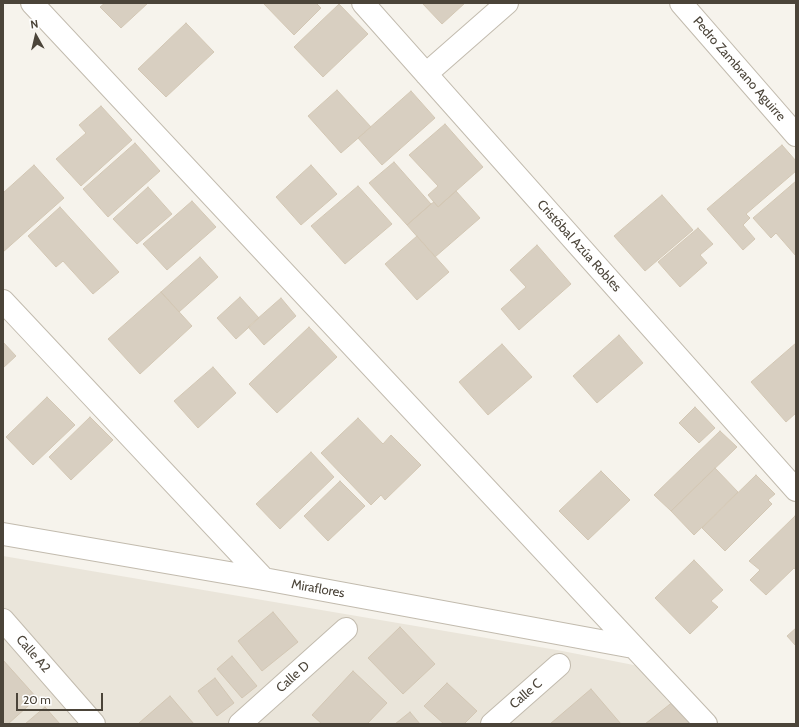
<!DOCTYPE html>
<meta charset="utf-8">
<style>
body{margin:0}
#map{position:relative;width:799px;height:727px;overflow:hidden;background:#f6f3ec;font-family:Cabin,sans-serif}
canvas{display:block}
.frame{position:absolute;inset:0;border:4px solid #4b4439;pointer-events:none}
.north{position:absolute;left:16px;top:16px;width:40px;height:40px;-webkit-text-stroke:3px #fff;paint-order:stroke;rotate:352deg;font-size:11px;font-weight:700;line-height:16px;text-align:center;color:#4b4439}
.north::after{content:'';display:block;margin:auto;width:14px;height:18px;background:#4b4439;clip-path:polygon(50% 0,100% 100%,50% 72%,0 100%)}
.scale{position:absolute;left:16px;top:693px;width:87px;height:18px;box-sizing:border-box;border:2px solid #4b4439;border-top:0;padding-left:5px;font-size:12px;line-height:14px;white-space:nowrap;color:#4b4439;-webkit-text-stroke:3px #fff;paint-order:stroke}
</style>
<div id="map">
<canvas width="799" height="727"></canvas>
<div class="frame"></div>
<div class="north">N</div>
<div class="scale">20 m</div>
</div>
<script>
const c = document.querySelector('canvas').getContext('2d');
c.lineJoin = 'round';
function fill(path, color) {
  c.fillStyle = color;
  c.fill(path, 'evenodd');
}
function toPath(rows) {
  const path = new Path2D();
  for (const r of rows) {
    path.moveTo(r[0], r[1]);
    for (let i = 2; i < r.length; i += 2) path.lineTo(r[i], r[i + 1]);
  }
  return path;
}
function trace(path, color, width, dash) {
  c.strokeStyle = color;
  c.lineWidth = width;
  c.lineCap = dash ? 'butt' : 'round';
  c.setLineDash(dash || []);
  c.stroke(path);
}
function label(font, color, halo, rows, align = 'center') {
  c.font = font + ' Cabin,sans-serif';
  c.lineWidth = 4;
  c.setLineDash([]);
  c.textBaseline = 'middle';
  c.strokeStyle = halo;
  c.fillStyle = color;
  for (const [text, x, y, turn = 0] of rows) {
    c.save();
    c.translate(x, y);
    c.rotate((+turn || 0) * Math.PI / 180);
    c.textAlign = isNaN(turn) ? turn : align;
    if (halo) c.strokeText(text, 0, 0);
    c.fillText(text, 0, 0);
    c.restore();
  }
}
fill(toPath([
 [3,556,557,650,654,669,708,724,3,724]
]), '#eae5da');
const building = toPath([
 [105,3,148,3,121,28,100,7,105,3],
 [263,3,316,3,321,8,294,35,263,3],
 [422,3,465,3,442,24,422,3],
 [339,4,368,34,323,77,294,47,339,4],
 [186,23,214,52,166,97,138,69,186,23],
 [337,90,371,127,341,153,308,116,337,90],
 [411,91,435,118,382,165,358,138,411,91],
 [101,106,132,140,81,186,56,159,86,133,79,125,101,106],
 [445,124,483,167,438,207,428,195,438,186,409,155,445,124],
 [135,143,160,171,108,217,83,189,135,143],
 [782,145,796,161,796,171,746,214,750,218,743,225,755,239,743,250,707,209,782,145],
 [394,162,431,204,407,225,369,183,394,162],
 [34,165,64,198,3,252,3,193,34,165],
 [311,165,337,194,301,225,276,197,311,165],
 [796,181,796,256,776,233,771,238,753,218,796,181],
 [358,186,392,224,345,264,311,226,358,186],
 [148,187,172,214,137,244,113,219,148,187],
 [456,191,480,218,435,257,407,225,431,204,434,202,438,207,456,191],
 [662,195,693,230,645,271,614,236,662,195],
 [192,201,216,227,167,270,143,244,192,201],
 [60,207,119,272,93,294,63,261,56,267,28,236,60,207],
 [698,228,713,244,700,255,707,263,680,287,658,262,698,228],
 [417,236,449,272,417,300,385,264,417,236],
 [537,245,571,284,519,330,501,309,526,287,510,270,537,245],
 [200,257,218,277,179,312,161,292,200,257],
 [161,292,192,326,140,374,108,339,161,292],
 [240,297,259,318,236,339,217,318,240,297],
 [281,298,296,316,264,345,248,327,281,298],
 [309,327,337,357,277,413,249,384,309,327],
 [619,335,643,363,597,403,573,376,619,335],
 [3,342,16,356,3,368,3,342],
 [796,343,796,413,786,422,751,382,796,343],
 [502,344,532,377,488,415,459,382,502,344],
 [213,367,236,393,198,428,174,401,213,367],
 [47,397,75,425,33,465,6,437,47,397],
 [695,407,715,428,699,443,679,423,695,407],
 [90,417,113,440,71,480,49,457,90,417],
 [358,418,383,444,391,435,421,465,385,500,381,495,371,505,321,453,358,418],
 [720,431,737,447,671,511,654,495,720,431],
 [311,452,334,477,280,529,256,504,311,452],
 [715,468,738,492,694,535,671,511,715,468],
 [601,471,630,500,588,540,559,511,601,471],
 [756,475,775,494,768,500,772,504,725,551,702,528,756,475],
 [340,481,365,506,328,541,304,516,340,481],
 [795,516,796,518,796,570,794,568,766,595,750,580,760,570,749,561,795,516],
 [694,560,723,590,711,601,718,607,690,634,655,598,694,560],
 [273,612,298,642,262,671,238,641,273,612],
 [400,627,435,664,403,694,368,658,400,627],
 [796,628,796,646,787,636,796,628],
 [232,656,257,686,242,698,217,669,232,656],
 [3,660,37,698,8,724,3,724,3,660],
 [353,671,387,703,367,724,322,724,312,715,353,671],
 [215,678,234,703,217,716,198,691,215,678],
 [447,683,477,711,464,724,444,724,424,706,447,683],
 [591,689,621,724,550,724,591,689],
 [170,696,194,724,140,724,139,723,170,696],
 [679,697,700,724,645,724,679,697],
 [45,707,60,724,25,724,45,707],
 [410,712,420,724,395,724,410,712]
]);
fill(building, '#d8cfc1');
trace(building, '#d3c7b4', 1);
const minor = toPath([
 [32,3,706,724],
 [363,3,796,490],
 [681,3,796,135],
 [426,74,507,3],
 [3,301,264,579],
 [3,534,264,579,633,647],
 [3,620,94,724],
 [240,724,346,629],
 [492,724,559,665]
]);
trace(minor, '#c2bbae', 24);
trace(minor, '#fff', 22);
label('13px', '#4b4439', '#fff', [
 ["Pedro Zambrano Aguirre",739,69,49],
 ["Cristóbal Azúa Robles",579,246,48],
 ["Miraflores",318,589,10],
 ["Calle A2",33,654,49],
 ["Calle D",293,677,-42],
 ["Calle C",526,694,-41]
]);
</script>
